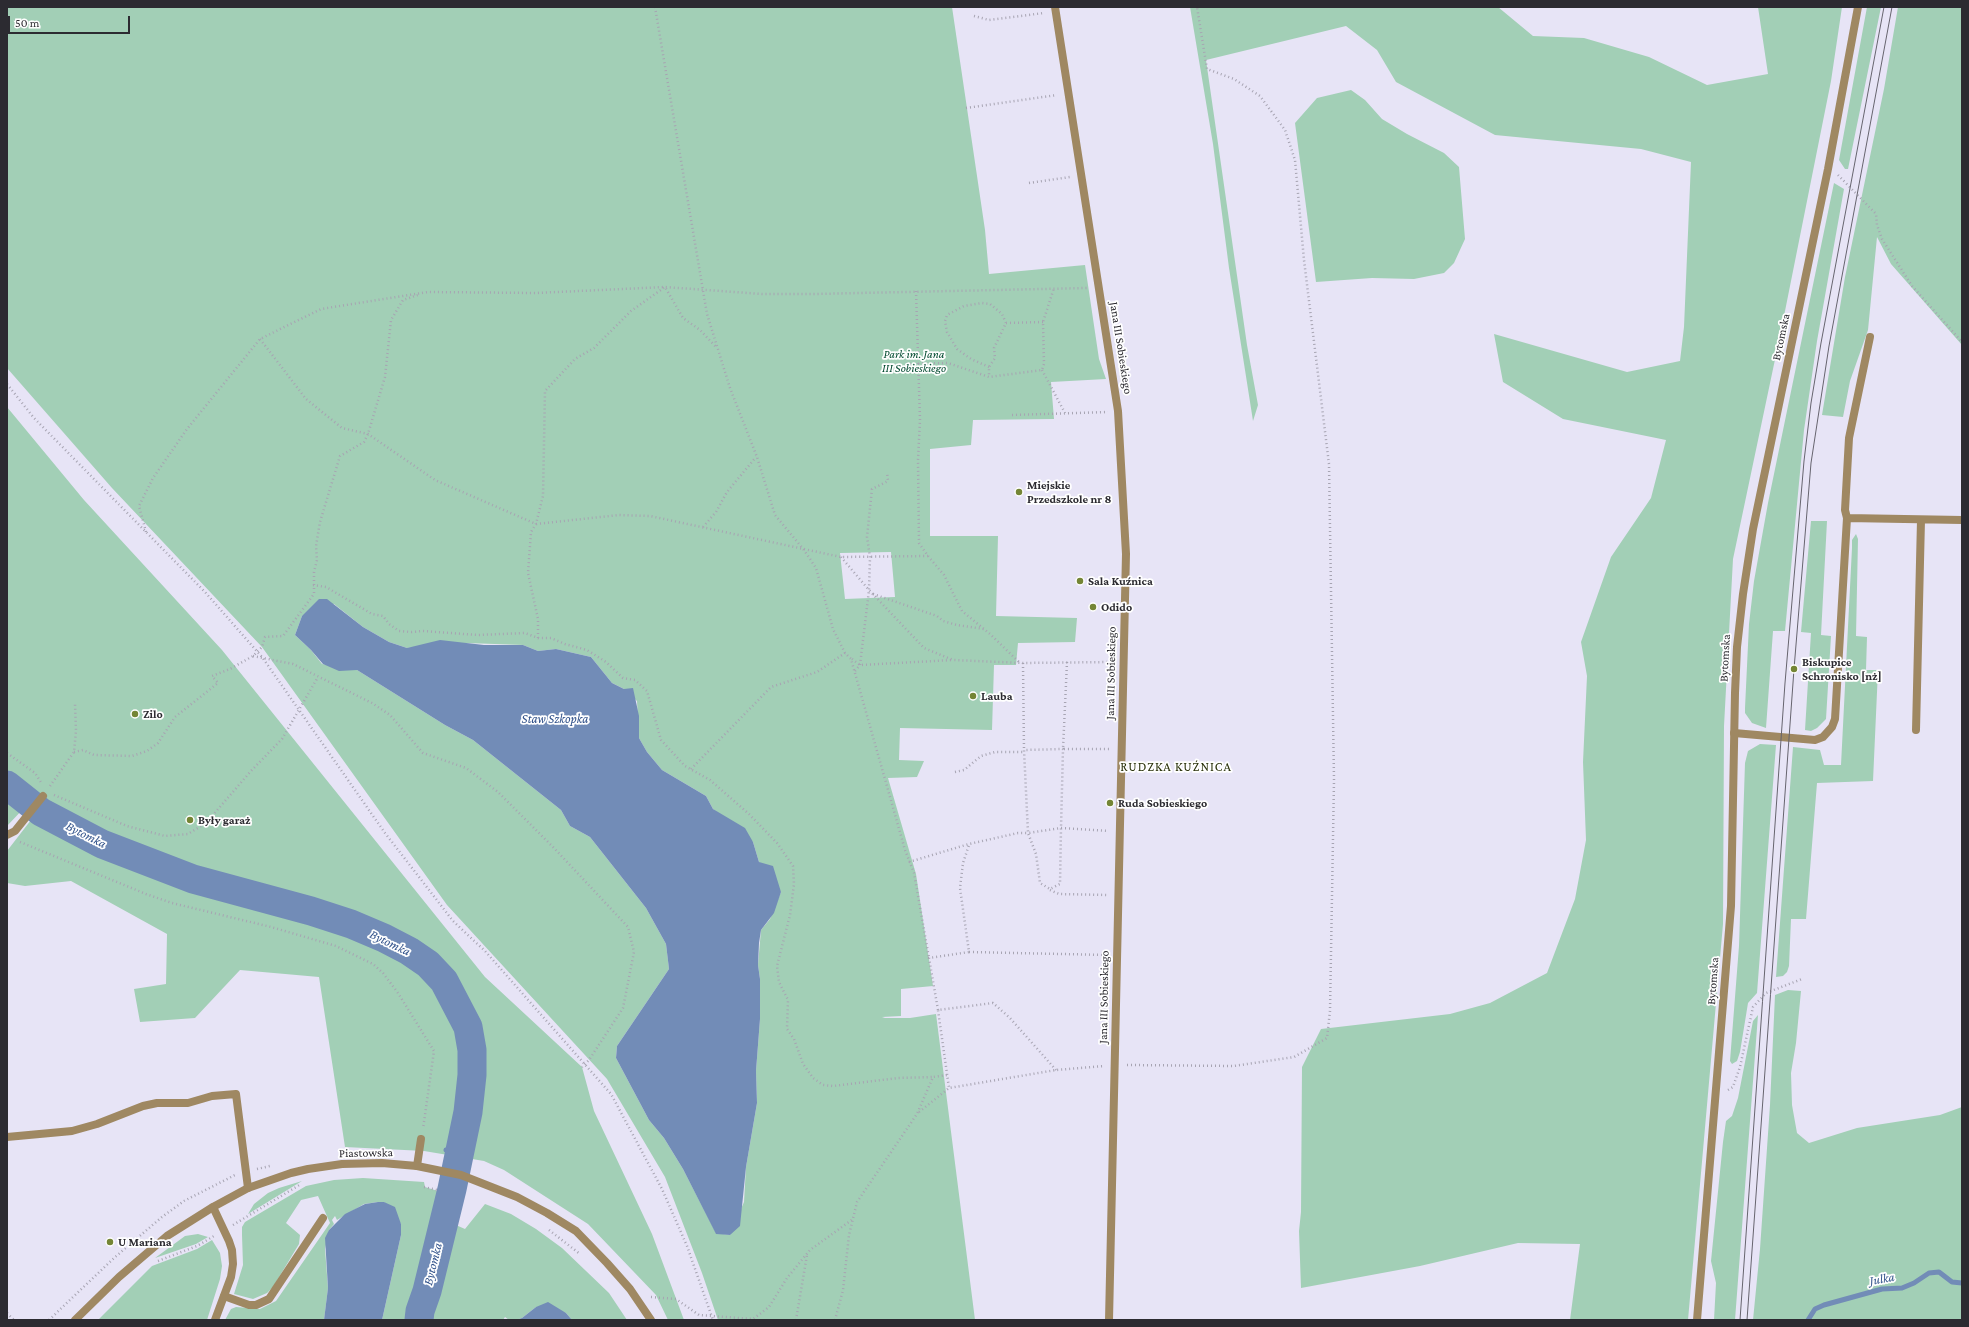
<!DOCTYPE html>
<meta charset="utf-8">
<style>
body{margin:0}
#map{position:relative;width:1969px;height:1327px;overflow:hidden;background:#e7e4f6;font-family:"Crimson Pro",serif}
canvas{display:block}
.frame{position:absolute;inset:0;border:8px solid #2c2b31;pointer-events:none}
.scale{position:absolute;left:8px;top:16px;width:122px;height:18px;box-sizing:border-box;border:2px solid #2c2b31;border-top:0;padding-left:5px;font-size:12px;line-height:14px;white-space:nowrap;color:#2c2b31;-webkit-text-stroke:3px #fff;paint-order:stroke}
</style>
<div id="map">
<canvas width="1969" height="1327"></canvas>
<div class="frame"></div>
<div class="scale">50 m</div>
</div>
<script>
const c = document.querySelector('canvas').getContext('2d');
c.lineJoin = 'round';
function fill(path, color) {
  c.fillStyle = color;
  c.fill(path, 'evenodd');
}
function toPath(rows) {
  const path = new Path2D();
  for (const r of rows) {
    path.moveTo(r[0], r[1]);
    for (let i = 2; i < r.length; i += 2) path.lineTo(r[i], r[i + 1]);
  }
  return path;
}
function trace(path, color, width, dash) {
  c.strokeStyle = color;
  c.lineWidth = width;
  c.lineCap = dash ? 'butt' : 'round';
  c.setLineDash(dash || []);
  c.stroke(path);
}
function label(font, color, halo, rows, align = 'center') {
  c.font = font + ' "Crimson Pro",serif';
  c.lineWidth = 3.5;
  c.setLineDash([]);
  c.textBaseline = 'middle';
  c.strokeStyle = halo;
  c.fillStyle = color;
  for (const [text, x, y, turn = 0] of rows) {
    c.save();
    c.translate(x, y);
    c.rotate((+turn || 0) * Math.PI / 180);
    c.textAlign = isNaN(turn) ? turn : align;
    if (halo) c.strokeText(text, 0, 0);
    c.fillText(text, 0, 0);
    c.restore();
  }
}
fill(toPath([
 [7,7,952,7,985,230,989,274,1085,265,1099,359,1106,379,1051,382,1054,419,973,420,971,445,930,449,930,536,998,536,996,616,1077,618,1075,642,1018,643,1016,665,994,665,992,730,900,728,899,760,924,761,917,777,888,778,916,874,933,986,901,989,901,1016,882,1017,885,1018,910,1018,936,1014,975,1320,718,1320,702,1273,665,1177,607,1079,447,905,262,647,112,488,7,368],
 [891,552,895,597,845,599,840,553],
 [334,604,363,627,389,642,407,648,466,643,523,645,538,651,556,649,591,657,612,683,624,689,637,701,639,738,647,752,662,770,706,796,713,809,753,842,759,862,781,892,770,919,761,930,758,965,760,979,760,1019,756,1071,757,1103,746,1167,744,1202,730,1235,716,1233,683,1169,664,1138,649,1120,616,1058,617,1046,669,969,666,944,646,908,590,837,570,826,561,810,473,740,445,725,357,670,322,664,311,650,295,635,302,616],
 [1190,7,1498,7,1533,36,1584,38,1649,57,1707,85,1768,74,1758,7,1842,7,1831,81,1781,331,1733,559,1724,726,1723,924,1688,1320,1570,1320,1580,1244,1518,1243,1420,1266,1301,1288,1299,1231,1301,1212,1302,1067,1321,1029,1450,1014,1490,1003,1547,973,1575,899,1586,840,1583,762,1587,676,1581,642,1611,557,1651,498,1666,440,1563,419,1503,382,1494,334,1627,372,1680,361,1684,327,1691,162,1641,149,1495,135,1396,82,1377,50,1346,26,1206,60,1247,345,1258,405,1253,421,1229,268,1213,144],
 [1867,7,1881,7,1848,169,1845,169,1839,160],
 [1898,7,1962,7,1962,345,1891,264,1877,237,1868,330,1850,381,1843,417,1822,415,1845,277,1884,89],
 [1351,90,1365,100,1382,119,1407,134,1444,153,1459,167,1465,239,1454,263,1444,273,1414,279,1372,278,1316,282,1295,123,1317,98],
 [1834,183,1844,189,1817,341,1804,430,1785,631,1773,631,1766,728,1752,723,1745,713,1745,708,1749,624,1754,581,1768,503],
 [7,407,84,500,222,650,485,977,582,1067,594,1111,652,1234,684,1320,668,1320,656,1295,588,1224,504,1170,484,1161,424,1151,345,1147,319,977,240,970,195,1018,140,1022,134,989,166,984,167,934,71,881,25,886,7,883,7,851,31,820,39,801,7,776],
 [1811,521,1827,521,1821,635,1831,636,1826,719,1817,728,1811,731,1805,730,1811,633,1801,632],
 [1856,534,1858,539,1856,636,1867,637,1866,670,1878,670,1873,781,1817,783,1806,919,1791,919,1789,966,1787,972,1783,976,1776,977,1793,747,1820,750,1824,765,1841,765,1852,548,1852,540],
 [1760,744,1776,745,1757,993,1748,1003,1740,1052,1737,1061,1732,1064,1730,1061,1739,946,1745,763,1748,751],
 [7,795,24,808,7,826],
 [1788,990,1801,991,1796,1043,1791,1073,1792,1105,1797,1133,1809,1143,1857,1128,1940,1115,1962,1107,1962,1320,1753,1320,1760,1249,1770,1105,1775,995],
 [1758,1015,1735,1320,1714,1320,1716,1283,1711,1261,1723,1142,1726,1121,1732,1116,1738,1098,1753,1021],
 [363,1178,424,1182,425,1187,441,1192,441,1206,423,1290,416,1310,415,1320,382,1320,401,1235,401,1224,384,1202,378,1202,364,1204,337,1220,335,1216,332,1220,334,1224,329,1230,325,1249,328,1288,324,1320,225,1320,231,1309,236,1307,260,1309,276,1301,330,1223,318,1196,301,1200,286,1223,300,1235,299,1244,273,1287,267,1293,253,1299,234,1294,243,1265,242,1235,242,1227,245,1222,306,1186,334,1180],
 [302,1181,248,1214,254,1204,268,1193,279,1188],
 [485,1204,511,1214,536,1229,562,1248,609,1293,627,1320,572,1320,566,1313,536,1307,522,1318,516,1320,509,1320,505,1317,503,1320,426,1320,449,1222,465,1229],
 [198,1234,208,1237,196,1244,155,1258,185,1236],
 [212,1240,220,1253,222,1266,220,1279,207,1320,98,1320,152,1266,197,1249]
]), '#a2cfb6');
fill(toPath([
 [319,599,327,599,363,627,389,642,407,648,440,640,484,645,523,645,538,651,556,649,591,657,612,683,624,689,633,688,639,716,639,738,647,752,662,770,706,796,713,809,745,828,753,842,759,862,773,866,781,892,774,913,761,930,759,943,758,965,760,979,760,1019,756,1071,757,1103,746,1167,740,1226,730,1235,716,1234,683,1169,664,1138,649,1120,616,1058,617,1046,669,969,666,944,646,908,590,837,570,826,561,810,473,740,445,725,357,670,339,671,323,664,311,650,295,635,302,616],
 [378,1202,384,1202,395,1207,401,1224,401,1235,382,1320,324,1320,328,1288,325,1238,329,1230,345,1214,365,1204],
 [548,1302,566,1313,572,1320,516,1320,522,1318,536,1307]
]), '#728cb7');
trace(toPath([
 [446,1150,459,1152],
 [1808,1320,1815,1309,1824,1305,1882,1289,1902,1288,1914,1283,1929,1273,1939,1272,1952,1282,1962,1283]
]), '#728cb7', 5);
trace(toPath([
 [7,785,41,812,102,844,193,879,311,911,351,924,384,938,409,951,428,964,444,981,468,1027,472,1050,472,1075,468,1112,452,1189,427,1291,420,1311,419,1320]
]), '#728cb7', 29);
trace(toPath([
 [655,7,707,314,730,388,757,457,775,515,804,550,816,568,833,629,845,653,851,659,905,850,914,873,929,958],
 [974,16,989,20,1044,13],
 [966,108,1057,95],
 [1838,175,1876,214,1877,225,1882,239,1912,286,1962,342],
 [1029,183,1070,177],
 [916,291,920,420,918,460,919,543,928,556,944,575,962,611,990,634,1020,663],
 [1006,323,1043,322],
 [260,339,306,399,342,428,368,434,435,480,536,524,619,515,650,516,841,557,928,556],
 [906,364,948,363,989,377,1042,370,1044,364,1043,322,1054,288],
 [989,367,971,359,957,349,947,332,945,321,947,315,964,306,982,303,990,304,1002,314,1006,323,994,348,995,358,989,367,989,377],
 [1042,370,1065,413],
 [7,384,34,418,205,592,262,657,385,833,453,921,485,951,611,1094,662,1189,687,1246,713,1320],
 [1012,415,1108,412],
 [703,527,716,512,727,492,756,457],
 [146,532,139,506,153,478,187,429,260,339,321,309,428,292,536,293,665,287,762,294,814,294,1087,288],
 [841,557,869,590,924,648,953,660,1023,663,1113,662],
 [313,585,326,587,372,614,383,616,389,624,399,631,412,632,423,631,478,635,525,633,538,638,551,638,565,644,587,650,606,662,623,678,635,680,647,691,661,740,685,766,710,780,749,814,777,843,793,866,794,884,790,915,777,966,779,982,788,1000,787,1029,794,1039,803,1064,813,1078,823,1085,833,1086,898,1078,933,1077],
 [873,594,937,616,943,621,957,625,984,629],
 [538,638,538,619,528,573,531,532,536,524,543,496,545,391,575,359,594,348,631,311,665,287,683,318,700,330,717,348],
 [253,656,293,664,372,703,390,715,423,753,466,768,498,792,554,848,628,927,634,952,623,1008,589,1060,582,1067],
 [852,659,860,665,953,660],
 [1067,662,1063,749,1110,749],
 [1023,663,1024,750],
 [855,671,860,665,869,590,870,557,867,537,872,489,888,481,887,472],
 [74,752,83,750,94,755,132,756,147,751,158,743,175,717,218,683,212,676,230,669,253,656,262,647,265,637,283,636,314,594,314,572,317,560,316,546,320,522,340,456,364,442,368,434,385,377,391,320,403,300,418,295],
 [7,753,35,773,42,784],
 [691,769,771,687,817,672,845,653],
 [955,772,964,770,981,756,995,752,1024,752],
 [50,786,74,752,76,731,75,704],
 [54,795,127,826,165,836,188,834,206,823,251,771,282,739,318,677],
 [20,842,146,894,172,903,271,927,336,946,373,964,383,973,398,993,434,1051,423,1129],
 [909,862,969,844,1018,833,1028,833,1036,854,1040,883,1050,889,1060,884,1061,828,1063,749,1024,750,1028,833,1061,828,1108,831],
 [1050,890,1059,894,1108,895],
 [969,952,1107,955],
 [938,1010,929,958,969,952,960,888,963,863,969,845],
 [1127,1065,1234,1066,1294,1057,1327,1038,1330,1011,1334,780,1329,464,1304,260,1295,160,1285,130,1260,96,1234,79,1207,69,1197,7],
 [1056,1070,1010,1018,993,1003,938,1010,949,1088,1056,1070,1104,1066],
 [1728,1090,1733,1087,1740,1067,1753,1007,1766,993,1802,979],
 [919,1112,949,1088],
 [257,1169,270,1166],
 [424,1187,437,1190],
 [233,1225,301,1184],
 [549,1230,580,1254],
 [158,1261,197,1246,214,1236],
 [651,1297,676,1299,699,1315,753,1319,769,1307,787,1278,810,1250,853,1219],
 [7,1313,14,1320],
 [49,1320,114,1258,162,1217,184,1201,235,1175],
 [796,1320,807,1255],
 [835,1320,843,1290,849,1235,857,1202,917,1114,933,1077,947,1075]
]), '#a7a4b2', 2.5, [1, 3]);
trace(toPath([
 [1847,518,1845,510,1849,438,1870,337],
 [1916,730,1921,520],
 [1734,733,1815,740,1823,737,1832,727,1835,719,1847,518,1962,520],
 [7,1137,72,1131,97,1124,143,1106,157,1103,188,1103,212,1096,236,1094,248,1188],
 [417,1166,421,1139],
 [224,1296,249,1305,256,1305,269,1299,323,1218]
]), '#9f8862', 8);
trace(toPath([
 [1055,7,1118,411,1126,554,1109,1320],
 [7,835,15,831,43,796],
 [213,1207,229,1241,232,1250,233,1264,231,1277,215,1320]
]), '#9f8862', 8);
trace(toPath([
 [75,1320,119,1277,167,1236,213,1207,248,1188,291,1173,308,1169,342,1164,382,1163,417,1166,461,1175,517,1197,547,1213,576,1231,607,1263,630,1289,651,1320],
 [1697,1320,1731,906,1735,693,1737,647,1743,594,1753,529,1828,169,1858,7]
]), '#9f8862', 8);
trace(toPath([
 [1740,1320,1785,683,1804,461,1811,403,1821,343,1884,7],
 [1747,1320,1794,669,1811,463,1829,346,1892,7]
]), '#66646e', 1);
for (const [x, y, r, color] of [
 [1019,492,4,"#748535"],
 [1080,581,4,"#748535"],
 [1093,607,4,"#748535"],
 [1794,669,4,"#748535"],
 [973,696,4,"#748535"],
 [135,714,4,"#748535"],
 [1110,803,4,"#748535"],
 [190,820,4,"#748535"],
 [110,1242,4,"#748535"]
]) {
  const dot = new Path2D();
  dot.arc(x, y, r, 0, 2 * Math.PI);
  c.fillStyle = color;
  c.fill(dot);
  trace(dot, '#fff', 1.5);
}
label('12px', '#2c2b31', '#fff', [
 ["Bytomska",1781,337,-78],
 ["Jana III Sobieskiego",1121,348,81],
 ["Bytomska",1725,658,-87],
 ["Jana III Sobieskiego",1111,673,-89],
 ["Bytomska",1713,981,-86],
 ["Jana III Sobieskiego",1104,997,-89],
 ["Piastowska",366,1153,-1]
]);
label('italic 12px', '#004a2f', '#fff', [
 ["Park im. Jana",914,354],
 ["III Sobieskiego",914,368]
]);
label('bold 12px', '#2c2b31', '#fff', [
 ["Miejskie",1027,485],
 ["Przedszkole nr 8",1027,499],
 ["Sala Kuźnica",1088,581],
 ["Odido",1101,607],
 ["Biskupice",1802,662],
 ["Schronisko [nż]",1802,676],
 ["Lauba",981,696],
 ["Zilo",143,714],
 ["Ruda Sobieskiego",1118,803],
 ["Były garaż",198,820],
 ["U Mariana",118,1242]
], 'left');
label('italic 13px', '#30518a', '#fff', [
 ["Staw Szkopka",555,719],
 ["Bytomka",86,835,27],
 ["Bytomka",390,943,26],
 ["Bytomka",433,1264,-76],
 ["Julka",1882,1279,-10]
]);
c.letterSpacing = '1px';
label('13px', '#2b330c', '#fff', [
 ["RUDZKA KUŹNICA",1176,767]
]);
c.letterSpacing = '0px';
</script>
